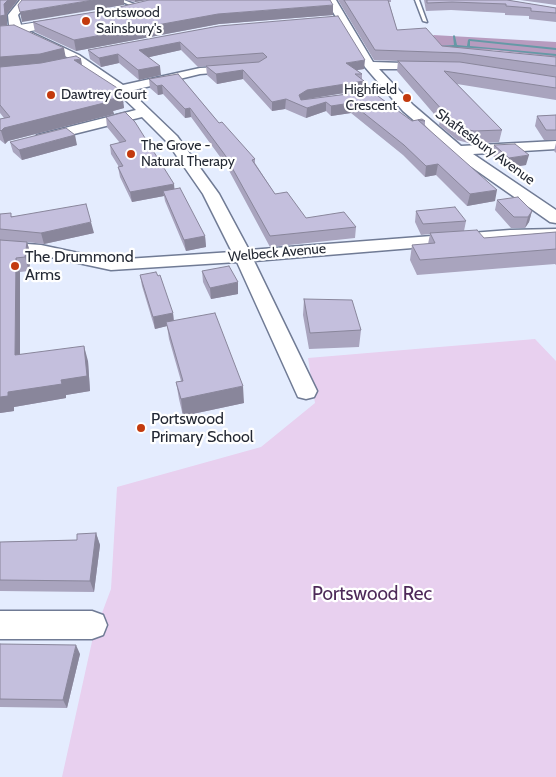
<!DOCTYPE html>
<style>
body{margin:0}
canvas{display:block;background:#e4ecfe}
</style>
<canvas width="556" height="777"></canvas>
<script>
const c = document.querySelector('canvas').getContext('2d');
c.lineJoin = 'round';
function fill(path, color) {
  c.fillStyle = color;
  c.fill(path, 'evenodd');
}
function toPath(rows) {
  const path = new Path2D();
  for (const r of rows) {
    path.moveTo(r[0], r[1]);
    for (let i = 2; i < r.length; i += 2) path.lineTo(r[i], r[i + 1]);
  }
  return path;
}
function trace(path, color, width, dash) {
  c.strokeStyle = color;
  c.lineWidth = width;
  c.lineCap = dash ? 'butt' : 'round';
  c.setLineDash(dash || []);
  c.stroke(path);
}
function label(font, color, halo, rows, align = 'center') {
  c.font = font + ' Cabin,sans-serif';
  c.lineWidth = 4.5;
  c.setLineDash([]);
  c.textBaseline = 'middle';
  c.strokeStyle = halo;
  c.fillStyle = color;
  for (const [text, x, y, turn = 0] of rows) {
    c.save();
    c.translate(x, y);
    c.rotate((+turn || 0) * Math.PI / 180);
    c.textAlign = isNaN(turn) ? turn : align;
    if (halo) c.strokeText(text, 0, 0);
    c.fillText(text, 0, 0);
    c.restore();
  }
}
fill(toPath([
 [535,339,556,361,556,777,62,777,93,637,111,589,117,487,261,447,315,403,308,358]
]), '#e8d0ef');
fill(toPath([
 [433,35,556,42,556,57,492,50,443,49]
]), '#b79cbf');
fill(toPath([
 [454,35,455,36,457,45,467,46,468,40,469,39,556,48,556,50,470,41,470,46,556,54,556,56,489,49,456,47,437,48,438,46,454,45,453,36,454,35]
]), '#6599a6');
const lane = toPath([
 [118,0,124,0,141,7,137,8,118,0],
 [415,0,419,0,427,22,423,21,415,0]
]);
const street = toPath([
 [20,0,30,0,18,15,22,28,79,55,123,85,200,68,242,66,242,70,238,71,200,74,130,91,177,136,219,194,249,250,510,230,556,229,556,239,510,240,254,261,317,391,314,397,306,399,298,397,237,262,111,270,41,255,0,252,0,242,41,245,111,260,232,252,203,194,167,142,142,117,42,142,37,141,35,138,37,135,136,110,117,92,71,59,14,32,9,25,8,15,20,0],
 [326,0,336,0,373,62,432,64,434,66,428,69,379,69,413,105,461,146,556,141,556,149,473,154,556,210,556,223,550,222,453,154,403,111,365,67,326,0],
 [0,611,92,611,103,615,107,625,103,635,92,639,0,639,0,611]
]);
const secondary = toPath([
 [70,17,74,18,76,21,74,24,0,36,0,28,70,17]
]);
trace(lane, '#707b95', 3);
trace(street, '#707b95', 3);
trace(secondary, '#707b95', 2);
fill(lane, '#fff');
fill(street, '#fff');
fill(secondary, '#fff');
fill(toPath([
 [0,0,7,14,7,25,1,26,82,66,124,103,123,103,124,108,113,111,114,114,8,141,5,144,0,140,0,119,4,118,0,113],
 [125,0,147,0,135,2],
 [338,0,391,0,391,2,389,2,397,30,442,46,556,57,556,100,457,84,502,130,499,142,472,144,457,140,439,125,440,121,397,71,398,61,374,60],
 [424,0,507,0,556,8,556,22,529,19,529,16,505,15,505,13,451,10,426,11],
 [520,0,556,0,556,5],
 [107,10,333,15,219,24,76,51,35,32,33,22],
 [219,26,364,69,357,70,362,74,362,79,363,90,307,99,371,91,412,121,422,119,425,121,425,125,495,201,467,206,436,175,425,177,403,155,351,113,331,116,326,111,306,118,285,109,272,111,243,79,217,84,207,75,206,66,216,65,198,67,181,50,149,57,161,75,139,80,119,63,101,67,90,59,88,50],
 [178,74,219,123,255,159,255,163,275,194,306,218,356,227,355,238,270,247,226,165,191,117,185,118,163,94,158,95,150,88,149,79],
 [556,115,556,140,544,140,535,126,537,116],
 [106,117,174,189,205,236,206,247,186,251,165,201,164,196,132,202,120,177,118,167,119,167,111,154,110,145,120,143,107,127],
 [10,142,77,145,22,160,13,152],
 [556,143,556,153,554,151],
 [494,145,526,165,506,168,492,155],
 [497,200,532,211,529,222,525,228,511,228,495,210],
 [416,211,466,221,464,231,484,238,556,232,556,265,555,264,417,275,410,260,412,245,428,244,430,234,421,235,415,222],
 [0,214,94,233,44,244,27,242,31,256,29,271,20,272,20,354,88,361,90,391,66,395,66,398,14,407,14,411,0,413],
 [202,271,238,294,211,299,203,282],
 [140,275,173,313,174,321,244,403,183,416,179,399,176,382,181,381,169,339,167,326,155,329,142,286],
 [304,299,361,330,359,347,309,349,303,315],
 [96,533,100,545,94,592,0,591,0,542,77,540],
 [0,644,80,654,67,708,0,707]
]), '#a9a4be');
fill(toPath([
 [8,0,18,0,7,14,7,25,0,26,0,16,4,4],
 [93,0,124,0,124,5,22,22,20,12],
 [135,0,147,0,135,2],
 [333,5,333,15,219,24,76,51,74,40,218,14],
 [180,42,181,50,141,59,139,50],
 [64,48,66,59,43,65,0,68,0,57],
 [118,54,119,63,101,67,99,58],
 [81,59,83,70,74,60],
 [365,60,364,69,345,72,346,63],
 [160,66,161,75,139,80,138,70],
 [243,70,243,79,217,84,216,74],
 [364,81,363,90,307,99,299,104,299,95,307,90],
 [162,85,163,94,158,95,157,86],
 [122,91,124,108,113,111,114,114,8,141,5,144,1,131,4,128,109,100,116,92],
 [286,99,285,109,272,111,272,102],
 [326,102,326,111,306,118,307,108],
 [351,103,351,113,331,116,331,106],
 [190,108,191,117,185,118,185,109],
 [75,135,77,145,22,160,19,150],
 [529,155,526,165,506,168,509,158],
 [438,164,436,175,425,177,426,166],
 [174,184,175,194,163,191,164,196,132,202,130,192],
 [497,190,495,201,467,206,470,194],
 [532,211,529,222,525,228,528,217],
 [91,222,94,233,44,244,41,233],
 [205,236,206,247,186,251,184,240],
 [27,242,31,256,29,271,25,257],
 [16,258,20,272,20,370,15,355],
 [238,282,238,294,211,299,210,288],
 [173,313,174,325,166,322,167,326,155,329,153,317],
 [84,346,88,361,90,391,66,395,66,398,14,407,14,411,0,413,0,397,8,392,61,380],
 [243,386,244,403,183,416,181,399],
 [96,533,100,545,94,592,90,581],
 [76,645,80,654,67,708,63,700]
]), '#89869b');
const building = toPath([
 [0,0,8,0,4,4,5,15,0,16,0,0],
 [22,0,93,0,20,12,18,5,22,0],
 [149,0,330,0,333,5,218,14,74,40,33,22,107,10,149,0],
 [344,0,388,0,397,30,426,28,442,46,556,57,556,66,460,53,375,50,344,0],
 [427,0,507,0,556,8,556,13,531,11,531,8,506,6,506,4,452,2,427,3,427,0],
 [338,16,365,60,346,63,362,74,355,74,364,81,307,90,299,95,301,100,371,91,412,121,422,119,425,121,418,120,497,190,470,194,438,164,426,166,404,145,351,103,331,106,326,102,307,108,286,99,272,102,243,70,216,74,206,66,259,62,267,57,263,53,197,58,180,42,139,50,160,66,138,70,118,54,99,58,88,50,219,26,338,16],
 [14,25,64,48,40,54,0,57,0,26,14,25],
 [76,56,81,59,74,60,122,91,116,92,122,96,109,100,112,101,4,128,1,131,0,130,0,119,10,117,0,105,0,67,41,63,76,56],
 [398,61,460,62,556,77,556,88,444,71,502,130,474,131,459,128,441,113,444,112,398,61],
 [178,74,219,123,222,122,255,159,252,160,275,194,287,192,306,218,344,212,356,227,270,236,225,155,190,108,185,109,162,85,157,86,149,79,178,74],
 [125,112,135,122,174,184,130,192,118,167,123,166,110,145,126,141,106,117,125,112],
 [556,115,556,130,546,130,537,116,556,115],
 [66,128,75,135,19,150,10,142,66,128],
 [515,144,529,155,509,158,494,145,515,144],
 [180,188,205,236,184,240,163,191,180,188],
 [518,197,532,211,528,217,514,217,497,200,518,197],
 [86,204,91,222,41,233,0,229,0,214,11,213,11,217,86,204],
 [455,207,466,221,423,224,416,211,455,207],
 [477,230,484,238,556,232,556,249,420,260,412,245,435,243,430,233,477,230],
 [0,240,27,242,25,257,16,258,15,355,84,346,87,376,61,380,62,384,8,392,8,396,0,397,0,240],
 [229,266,238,282,210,288,202,271,229,266],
 [156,272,158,276,160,275,173,313,153,317,140,275,156,272],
 [304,299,352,300,361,330,310,333,304,299],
 [215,313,243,386,181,399,176,382,183,381,166,322,215,313],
 [96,533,90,581,0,580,0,542,77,540,77,534,96,533],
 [0,644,76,645,63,700,0,699,0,644]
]);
fill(building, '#c4bfdd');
trace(building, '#89869b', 1);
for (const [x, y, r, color] of [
 [86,21,5,"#c33a0e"],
 [51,95,5,"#c33a0e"],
 [407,98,5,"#c33a0e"],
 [131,154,5,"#c33a0e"],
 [15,266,5,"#c33a0e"],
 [141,428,5,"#c33a0e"]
]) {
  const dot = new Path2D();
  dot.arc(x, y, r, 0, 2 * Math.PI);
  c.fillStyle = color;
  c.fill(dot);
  trace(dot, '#fff', 2);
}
label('14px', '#242934', '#fff', [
 ["Portswood",96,13],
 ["Sainsbury's",96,29],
 ["Highfield",397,90,"right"],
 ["Crescent",397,106,"right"],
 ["Dawtrey Court",61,95],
 ["The Grove -",141,146],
 ["Natural Therapy",141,162]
], 'left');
label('14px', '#242934', '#fff', [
 ["Shaftesbury Avenue",485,147,36],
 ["Welbeck Avenue",277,253,-5]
]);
label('16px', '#242934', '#fff', [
 ["The Drummond",25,257],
 ["Arms",25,275],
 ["Portswood",151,419],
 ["Primary School",151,437]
], 'left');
label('19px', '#4e2a59', '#fff', [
 ["Portswood Rec",372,594]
]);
</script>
